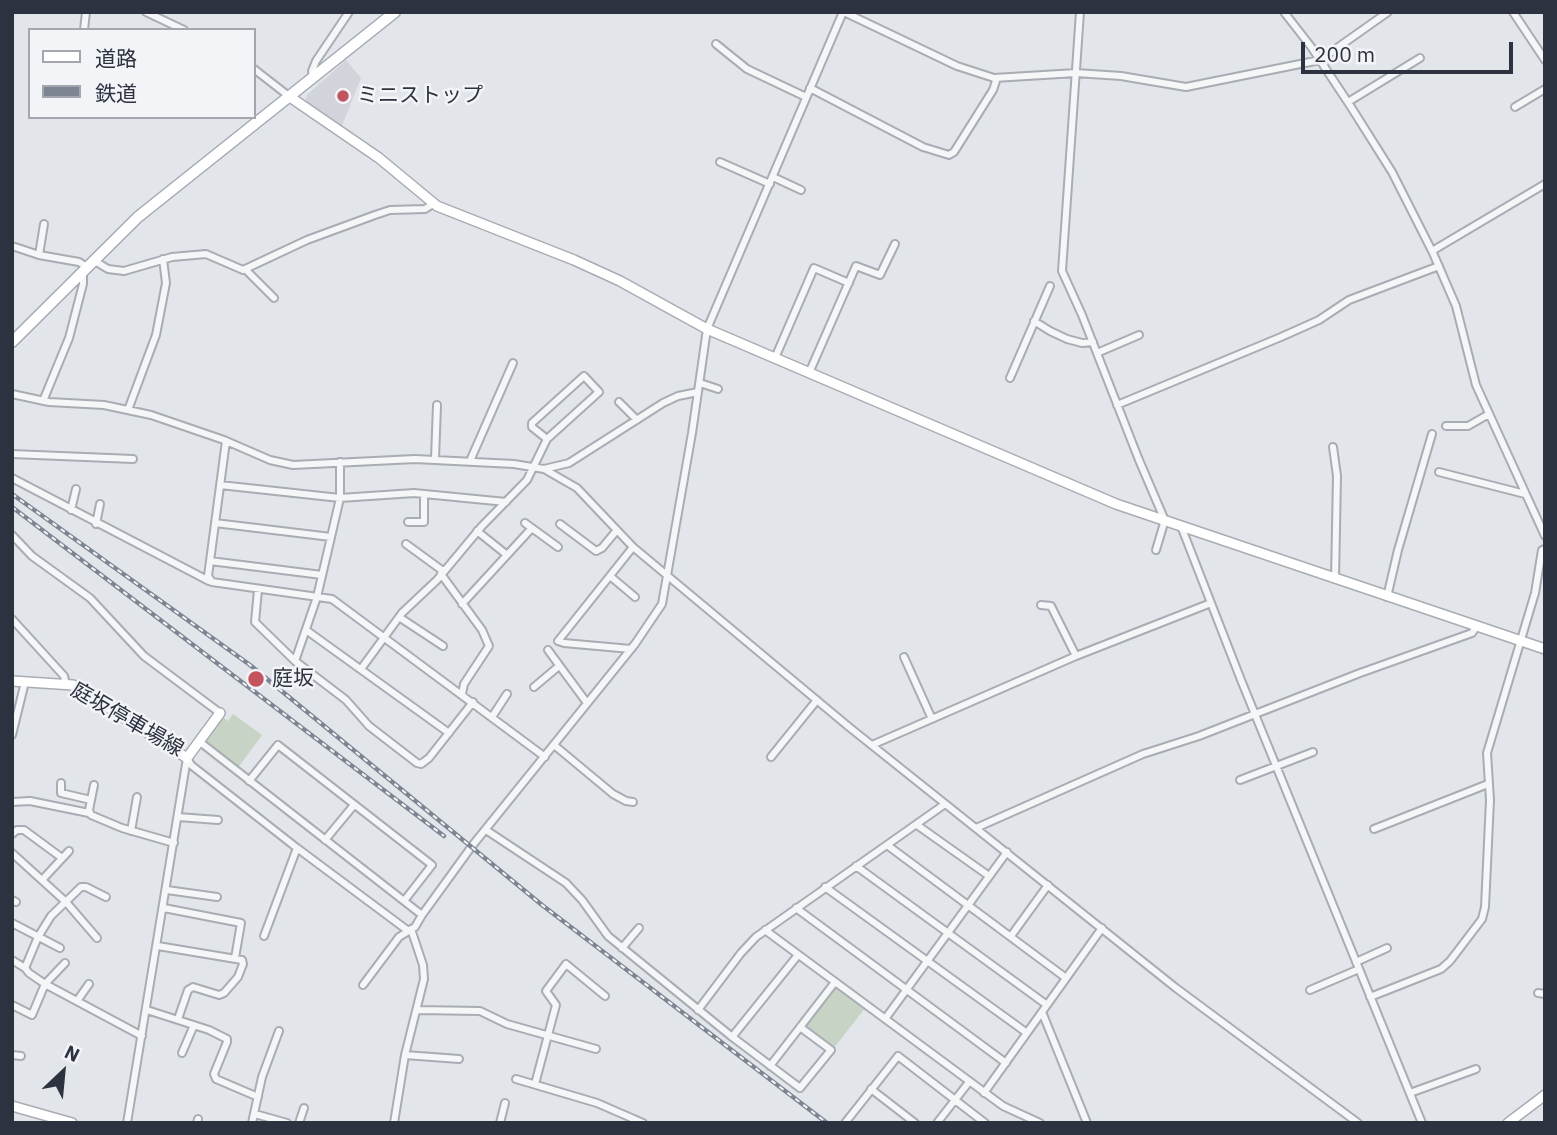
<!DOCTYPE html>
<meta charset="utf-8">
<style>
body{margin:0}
#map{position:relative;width:1557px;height:1135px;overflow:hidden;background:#e2e5e9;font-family:"IBM Plex Sans","Noto Sans JP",sans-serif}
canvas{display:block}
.frame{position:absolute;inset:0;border:14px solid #2c3240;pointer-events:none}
.legend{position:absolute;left:28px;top:28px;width:228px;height:91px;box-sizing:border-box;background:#f2f4f7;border:2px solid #a3a6ae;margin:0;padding:9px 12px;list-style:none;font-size:21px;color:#2c3240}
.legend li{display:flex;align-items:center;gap:14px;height:35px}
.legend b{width:35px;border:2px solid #a3a6ae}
.north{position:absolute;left:28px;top:1037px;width:70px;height:70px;-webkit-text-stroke:5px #f2f4f7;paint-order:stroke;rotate:26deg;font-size:19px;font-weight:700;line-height:28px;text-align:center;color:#2c3240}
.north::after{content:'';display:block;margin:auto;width:24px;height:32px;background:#2c3240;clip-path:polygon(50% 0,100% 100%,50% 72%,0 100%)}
.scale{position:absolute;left:1301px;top:42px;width:212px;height:32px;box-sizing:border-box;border:4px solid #2c3240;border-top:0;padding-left:9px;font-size:21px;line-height:24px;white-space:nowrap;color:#2c3240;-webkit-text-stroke:5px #f2f4f7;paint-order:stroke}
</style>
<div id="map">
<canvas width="1557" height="1135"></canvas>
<div class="frame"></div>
<ul class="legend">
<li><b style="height:9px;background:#fff"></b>道路</li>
<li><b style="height:9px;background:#7d8492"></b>鉄道</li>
</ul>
<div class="north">N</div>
<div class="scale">200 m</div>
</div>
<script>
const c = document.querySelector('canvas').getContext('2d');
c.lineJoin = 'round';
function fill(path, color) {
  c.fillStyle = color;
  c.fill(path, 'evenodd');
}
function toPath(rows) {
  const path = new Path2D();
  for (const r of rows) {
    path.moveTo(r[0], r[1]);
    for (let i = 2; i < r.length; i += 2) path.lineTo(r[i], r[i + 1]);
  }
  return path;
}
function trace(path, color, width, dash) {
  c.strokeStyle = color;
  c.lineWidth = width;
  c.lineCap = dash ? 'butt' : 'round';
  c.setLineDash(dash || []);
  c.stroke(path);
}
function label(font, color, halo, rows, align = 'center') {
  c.font = font + ' "IBM Plex Sans","Noto Sans JP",sans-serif';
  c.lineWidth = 5;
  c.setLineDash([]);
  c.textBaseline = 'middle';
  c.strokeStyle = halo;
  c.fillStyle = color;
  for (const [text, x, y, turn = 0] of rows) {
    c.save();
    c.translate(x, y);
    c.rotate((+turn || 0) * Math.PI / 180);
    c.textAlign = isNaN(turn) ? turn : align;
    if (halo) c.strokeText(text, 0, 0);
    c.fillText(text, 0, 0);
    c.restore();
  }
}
fill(toPath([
 [346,60,361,78,341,128,305,103,307,95]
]), '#d1d4db');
fill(toPath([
 [233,714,262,735,237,769,202,742,221,716,228,721],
 [835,985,866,1007,833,1049,803,1027]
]), '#c7d3c4');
const street = toPath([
 [146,12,184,30],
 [1080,12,1062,271,1082,315,1139,460,1163,516,1164,523,1156,550],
 [1284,12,1312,48,1351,107,1392,172,1433,253,1456,306,1476,385,1545,536],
 [1513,12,1545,60],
 [84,30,86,12],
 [716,44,747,69,806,97],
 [254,69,290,97],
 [313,78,312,71,316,61,349,12],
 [994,78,1076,73,1121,76,1186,87,1320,60,1388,12],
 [810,88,923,147,949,155,954,152,993,90,996,81,994,78,957,66,844,12],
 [1348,102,1420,58],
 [1515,107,1545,89],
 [720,162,770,184],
 [773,177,801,190],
 [12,246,39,255,79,262,87,267],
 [1432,251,1545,184],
 [39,255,44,224],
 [93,260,108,269,124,271,172,257,206,254,243,270,307,240,375,215,390,210,425,209,433,204],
 [246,270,274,298],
 [1034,321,1050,331,1067,339,1082,343,1093,342],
 [1097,353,1139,335],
 [775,358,814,268,849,283],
 [809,373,856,266,880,275,895,244],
 [1010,378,1050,286],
 [700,383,718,389],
 [12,394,49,402,104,405,151,415,224,440,270,460,293,465,415,459,514,464,544,469,569,463,663,403,678,396,698,392],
 [43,401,69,338,83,284,83,273],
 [619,402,637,420],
 [1117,405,1281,337,1319,320,1349,300,1439,266],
 [128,410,156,335,166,283,163,259],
 [1446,426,1468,426,1489,414],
 [226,441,208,576,212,582,332,599,545,757],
 [1333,447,1337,476,1335,579],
 [12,454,133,459],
 [435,459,437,405],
 [470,461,513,363],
 [544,469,577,488,633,547,849,727,1176,988,1358,1123],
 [1439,472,1525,494],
 [12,478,209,581],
 [220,485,340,498,414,493,506,502],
 [71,510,76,489],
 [408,522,424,522,424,494],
 [215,523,331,537],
 [525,523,558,547],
 [96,524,100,504],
 [560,524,596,551,602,548,617,530],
 [1181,526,1241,680,1422,1123],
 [477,531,507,555],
 [12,535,32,556,90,598,144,656,220,713],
 [406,544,443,571],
 [210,561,322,575],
 [441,574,482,630,489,646,464,684,462,694],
 [610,576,635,597],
 [258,590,255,622,295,661,346,700,369,726,417,763,421,764,429,758,473,702],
 [1387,597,1398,550,1432,434],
 [462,604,531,529],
 [1041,605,1051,606,1076,656],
 [399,617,443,646],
 [12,619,64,676,66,684],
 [306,630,449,733],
 [631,649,564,643,558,641,633,547],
 [548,650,587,703],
 [904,657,932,719],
 [295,661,317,597,331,537,340,498,340,462],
 [361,669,402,613,437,580,482,526,527,480,547,439,599,392,584,376,532,423,532,427,547,439],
 [534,687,559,666],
 [492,717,507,694],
 [12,735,25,682],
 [200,742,422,915,472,846,635,644,662,604,692,433,707,329,843,12],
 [554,745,613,794,626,801,633,802],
 [872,745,1076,656,1211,603],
 [771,757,817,700],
 [187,758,191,765,297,848,407,930],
 [1240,780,1313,752],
 [249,781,278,745,432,865,404,901],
 [61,783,61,793,91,800],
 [94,785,89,810,91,815,122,828,174,843],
 [12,802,30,801,89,813],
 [178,817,218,820],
 [917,825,989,876],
 [976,828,1143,754,1199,736,1360,673,1472,633,1476,627],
 [1374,829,1488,784],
 [486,830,566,883,582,900,608,936,731,1036,800,1088,831,1050,800,1027],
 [131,831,137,797],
 [12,834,17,830,24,830,62,858],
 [325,840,354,805],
 [887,845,1066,978],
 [12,853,66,902,97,938],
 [856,866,1047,1005],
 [42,880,69,851],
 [825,887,1027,1033],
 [167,890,217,897],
 [12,900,16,902],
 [164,908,241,923,235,958],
 [796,908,1006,1063],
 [12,923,60,948],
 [765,930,1003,1106,1040,1123],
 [264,936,297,848],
 [1011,936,1048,885],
 [158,946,242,960,243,964,238,977,224,993,219,995,193,987,188,990,178,1019],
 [622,948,639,928],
 [12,960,25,968,38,937,51,916,81,887,86,887,106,897],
 [1356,962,1387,948],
 [25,968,29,973,45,984,142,1036],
 [363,985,399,937,415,927,422,915],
 [1310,990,1359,969],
 [1538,993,1545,994],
 [1370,997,1441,969,1450,961,1482,919,1485,907,1490,800,1487,753,1535,593,1542,550,1545,549],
 [77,1001,89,984],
 [12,1005,32,1015,45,984,65,963],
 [147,1010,209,1030,227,1039,227,1042,214,1074,216,1079,258,1097],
 [417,1010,480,1011,507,1024,596,1049],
 [698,1010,741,953,756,937,945,804],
 [1042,1012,1087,1123],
 [885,1019,1007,852],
 [732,1037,798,955],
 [182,1053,194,1025],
 [12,1055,21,1056],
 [405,1055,459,1059],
 [770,1066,835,982],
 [516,1079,597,1103,643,1123],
 [535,1084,556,1005,546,991,566,964,605,996],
 [871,1089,915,1123],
 [984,1093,1102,928],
 [1410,1093,1476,1069],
 [255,1114,287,1123],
 [127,1123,187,758],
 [197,1123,198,1119],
 [252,1123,262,1077,279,1031],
 [299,1123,304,1108],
 [394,1123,405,1055,424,979,423,965,411,929],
 [500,1123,505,1103],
 [845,1123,898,1056,985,1123],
 [937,1123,969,1082]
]);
const secondary = toPath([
 [290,97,379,158,437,206,574,260,620,281,707,329,1116,504,1545,649],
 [12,681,73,685,187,758,220,713],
 [12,1106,72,1123],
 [1508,1123,1545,1095]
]);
const primary = toPath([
 [12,342,138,217,395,12]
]);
trace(street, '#a8acb3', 10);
trace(secondary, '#a8acb3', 12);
trace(primary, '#a3a9b4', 13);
trace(street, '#f5f6f8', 6);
trace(secondary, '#fff', 9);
trace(primary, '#fff', 10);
const rail = toPath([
 [12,494,250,665,542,905,827,1123],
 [12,507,444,836]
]);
trace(rail, '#7d8492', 4.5);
trace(rail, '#f2f4f7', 2, [5]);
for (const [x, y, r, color] of [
 [343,96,7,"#c2535f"],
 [256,679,9,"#c2535f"]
]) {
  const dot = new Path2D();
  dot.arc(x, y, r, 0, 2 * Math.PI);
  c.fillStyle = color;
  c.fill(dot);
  trace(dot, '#f2f4f7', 2.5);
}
label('21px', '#2c3240', '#f2f4f7', [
 ["ミニストップ",357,96],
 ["庭坂",272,679]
], 'left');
label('21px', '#2c3240', '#f2f4f7', [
 ["庭坂停車場線",127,720,30]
]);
</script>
